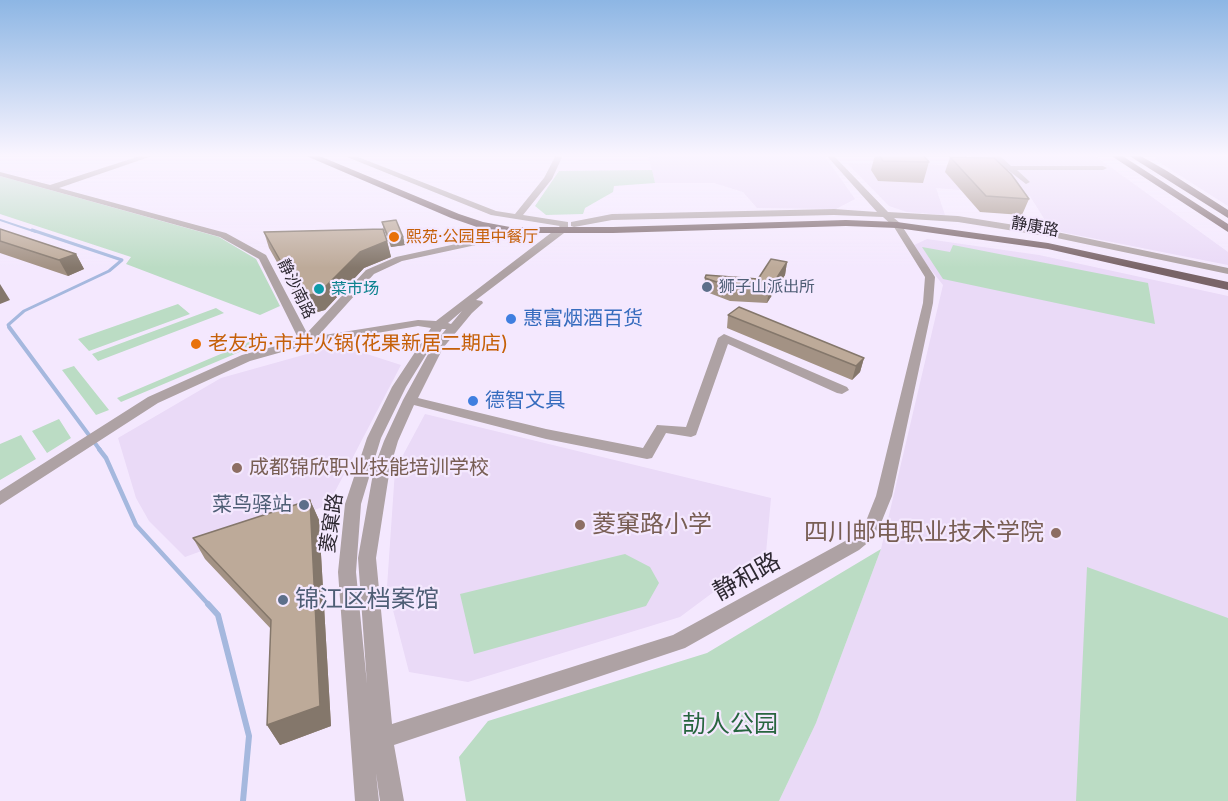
<!DOCTYPE html>
<meta charset="utf-8">
<style>
body{margin:0}
canvas{display:block;background:#f4e8fe}
</style>
<canvas width="1228" height="801"></canvas>
<script>
const c = document.querySelector('canvas').getContext('2d');
c.lineJoin = 'round';
function fill(path, color) {
  c.fillStyle = color;
  c.fill(path, 'evenodd');
}
function toPath(rows) {
  const path = new Path2D();
  for (const r of rows) {
    path.moveTo(r[0], r[1]);
    for (let i = 2; i < r.length; i += 2) path.lineTo(r[i], r[i + 1]);
  }
  return path;
}
function trace(path, color, width, dash) {
  c.strokeStyle = color;
  c.lineWidth = width;
  c.lineCap = dash ? 'butt' : 'round';
  c.setLineDash(dash || []);
  c.stroke(path);
}
function label(font, color, halo, rows, align = 'center') {
  c.font = font + ' Inter,"Noto Sans SC",sans-serif';
  c.lineWidth = 4.5;
  c.setLineDash([]);
  c.textBaseline = 'middle';
  c.strokeStyle = halo;
  c.fillStyle = color;
  for (const [text, x, y, turn = 0] of rows) {
    c.save();
    c.translate(x, y);
    c.rotate((+turn || 0) * Math.PI / 180);
    c.textAlign = isNaN(turn) ? turn : align;
    if (halo) c.strokeText(text, 0, 0);
    c.fillText(text, 0, 0);
    c.restore();
  }
}
fill(toPath([
 [648,155,824,155,855,199,836,209,757,208,743,192,714,183,655,183],
 [970,155,1094,155,1228,252,1228,265,1051,230,1030,196,936,188,945,215,907,212,889,206,847,163,983,166],
 [1157,155,1228,155,1228,206,1154,159],
 [927,239,1039,255,1228,296,1228,801,779,801,816,723,881,549,943,285,912,246],
 [339,345,401,365,328,505,185,557,149,521,136,498,118,438,221,378],
 [425,414,771,498,766,553,680,617,468,682,409,672,387,587,395,470]
]), '#eadaf7');
fill(toPath([
 [652,170,655,183,614,186,613,192,585,208,583,214,546,215,535,206,559,171],
 [0,176,219,237,256,259,280,306,260,315,126,264,131,257,0,214],
 [953,245,1148,283,1155,324,943,279,922,247,950,252],
 [178,304,190,314,89,351,78,339],
 [216,308,224,313,98,361,92,354],
 [256,339,261,343,121,402,117,398],
 [74,366,109,410,96,415,62,370],
 [59,419,71,438,47,453,32,431],
 [21,435,36,459,0,480,0,444],
 [881,549,816,723,779,801,466,801,459,757,488,721,707,653],
 [625,554,650,567,659,583,646,606,474,654,460,594],
 [1087,567,1228,618,1228,801,1076,801]
]), '#bbdcc4');
trace(toPath([
 [0,220,36,232]
]), '#a5b8de', 2);
trace(toPath([
 [10,328,8,325,24,311,109,271,122,260,32,230]
]), '#a5b8de', 3);
trace(toPath([
 [9,327,100,450]
]), '#a5b8de', 4);
trace(toPath([
 [99,449,106,458,136,525,209,605]
]), '#a5b8de', 4.5);
trace(toPath([
 [208,604,218,615,249,736,243,801]
]), '#a5b8de', 6);
fill(toPath([
 [143,155,155,155,59,188,226,233,266,255,307,333,366,270,396,257,493,236,510,227,515,230,499,240,402,261,374,274,318,336,418,320,436,321,560,226,491,215,342,155,353,155,496,211,515,214,544,178,556,155,563,155,552,179,523,215,568,222,568,230,476,300,482,301,483,303,472,313,443,348,418,398,546,429,643,448,657,425,686,427,718,338,724,334,847,387,849,390,842,394,837,393,728,344,696,435,691,437,666,433,652,458,647,459,546,439,414,405,398,441,390,468,376,558,392,724,673,635,847,540,859,530,866,521,876,496,923,303,925,277,894,227,883,217,834,215,612,220,574,227,571,226,571,222,612,214,834,209,877,212,826,155,833,155,888,212,958,216,1052,231,1228,268,1228,274,1052,237,958,222,894,218,900,223,935,277,933,303,892,496,881,523,871,540,859,550,685,648,394,745,404,801,380,801,376,773,379,801,355,801,338,572,345,504,367,438,392,387,431,328,418,326,307,345,250,361,158,403,0,505,0,491,148,397,242,355,299,340,259,259,220,237,0,176,0,172,50,185,143,155],
 [462,311,451,324,448,323,462,311],
 [442,329,446,329,432,347,403,400,384,441,374,468,358,558,367,684,356,572,361,504,381,438,406,387,442,329],
 [991,155,999,155,1011,166,1103,166,1107,168,1103,170,1017,170,1030,182,1026,184,1008,170,985,170,984,168,988,166,1002,166,991,155]
]), '#aea2a4');
fill(toPath([
 [304,155,317,155,459,214,483,222,510,227,613,227,846,220,897,222,1048,243,1228,282,1228,290,1048,249,897,228,846,226,613,233,510,233,477,227,451,218,304,155],
 [1110,155,1121,155,1228,224,1228,232,1110,155],
 [1128,155,1139,155,1167,171,1228,210,1228,218,1128,155]
]), '#796468');
fill(toPath([
 [875,155,923,155,929,162,923,183,878,181,871,170],
 [950,157,1029,199,1022,215,980,212,945,172],
 [382,222,403,237,405,245,391,247,384,230],
 [0,229,76,254,84,269,68,276,0,253],
 [264,232,387,241,391,257,364,268,325,310,307,315,269,248],
 [787,262,785,275,767,303,730,301,704,291,705,278,758,279],
 [728,315,864,358,860,372,852,380,727,328],
 [310,500,319,520,331,726,280,745,267,725,271,629,205,559,193,538]
]), '#a39284');
fill(toPath([
 [403,237,405,245,391,247,389,239],
 [387,241,391,257,364,268,325,310,307,315,301,297,360,252],
 [76,254,84,269,68,276,59,260],
 [787,262,785,275,767,303,769,290],
 [0,284,10,300,0,304],
 [864,358,860,372,852,380,856,366],
 [310,500,319,520,331,726,280,745,267,725]
]), '#84776b');
const building = toPath([
 [879,155,923,155,929,162,883,161,879,155],
 [950,157,994,158,1011,174,1029,199,986,196,950,157],
 [396,220,403,237,389,239,382,222,396,220],
 [0,229,76,254,59,260,0,241,0,229],
 [383,229,387,241,360,252,319,293,301,297,264,232,383,229],
 [771,259,787,262,769,290,731,287,705,278,706,275,758,279,771,259],
 [739,307,864,358,856,366,728,315,739,307],
 [310,500,320,706,267,725,271,620,193,538,310,500]
]);
fill(building, '#bdaa99');
trace(building, '#84776b', 1.5);
const sky = c.createLinearGradient(0, 0, 0, 268);
sky.addColorStop(0, '#8db6e4');
sky.addColorStop(0.58, '#faf5ff');
sky.addColorStop(1, '#faf5ff00');
c.fillStyle = sky;
c.fillRect(0, 0, 1228, 268);
for (const [x, y, r, color] of [
 [394,237,6,"#e8710a"],
 [707,287,6,"#5c6f8a"],
 [319,289,6,"#0f9aa8"],
 [511,319,6,"#3f7fe0"],
 [196,344,6,"#e8710a"],
 [473,401,6,"#3f7fe0"],
 [237,468,6,"#8d6e63"],
 [304,505,6,"#5c6f8a"],
 [580,525,6,"#8d6e63"],
 [1056,533,6,"#8d6e63"],
 [283,600,6,"#5c6f8a"]
]) {
  const dot = new Path2D();
  dot.arc(x, y, r, 0, 2 * Math.PI);
  c.fillStyle = color;
  c.fill(dot);
  trace(dot, '#f4e8fe', 2);
}
label('16px', '#2e2932', '#f4e8fe', [
 ["静康路",1035,227,10],
 ["静沙南路",296,289,64]
]);
label('16px', '#c56008', '#f4e8fe', [
 ["熙苑·公园里中餐厅",406,237]
], 'left');
label('16px', '#4e5e75', '#f4e8fe', [
 ["狮子山派出所",719,287]
], 'left');
label('16px', '#0d838f', '#f4e8fe', [
 ["菜市场",331,289]
], 'left');
label('20px', '#366cbe', '#f4e8fe', [
 ["惠富烟酒百货",523,319],
 ["德智文具",485,401]
], 'left');
label('20px', '#c56008', '#f4e8fe', [
 ["老友坊·市井火锅(花果新居二期店)",208,344]
], 'left');
label('20px', '#785e54', '#f4e8fe', [
 ["成都锦欣职业技能培训学校",249,468]
], 'left');
label('20px', '#4e5e75', '#f4e8fe', [
 ["菜鸟驿站",292,505]
], 'right');
label('20px', '#2e2932', '#f4e8fe', [
 ["菱窠路",332,523,-82]
]);
label('24px', '#785e54', '#f4e8fe', [
 ["菱窠路小学",592,525],
 ["四川邮电职业技术学院",1044,533,"right"]
], 'left');
label('24px', '#2e2932', '#f4e8fe', [
 ["静和路",747,577,-29]
]);
label('24px', '#4e5e75', '#f4e8fe', [
 ["锦江区档案馆",295,600]
], 'left');
label('24px', '#27653f', '#f4e8fe', [
 ["劼人公园",730,725]
]);
</script>
